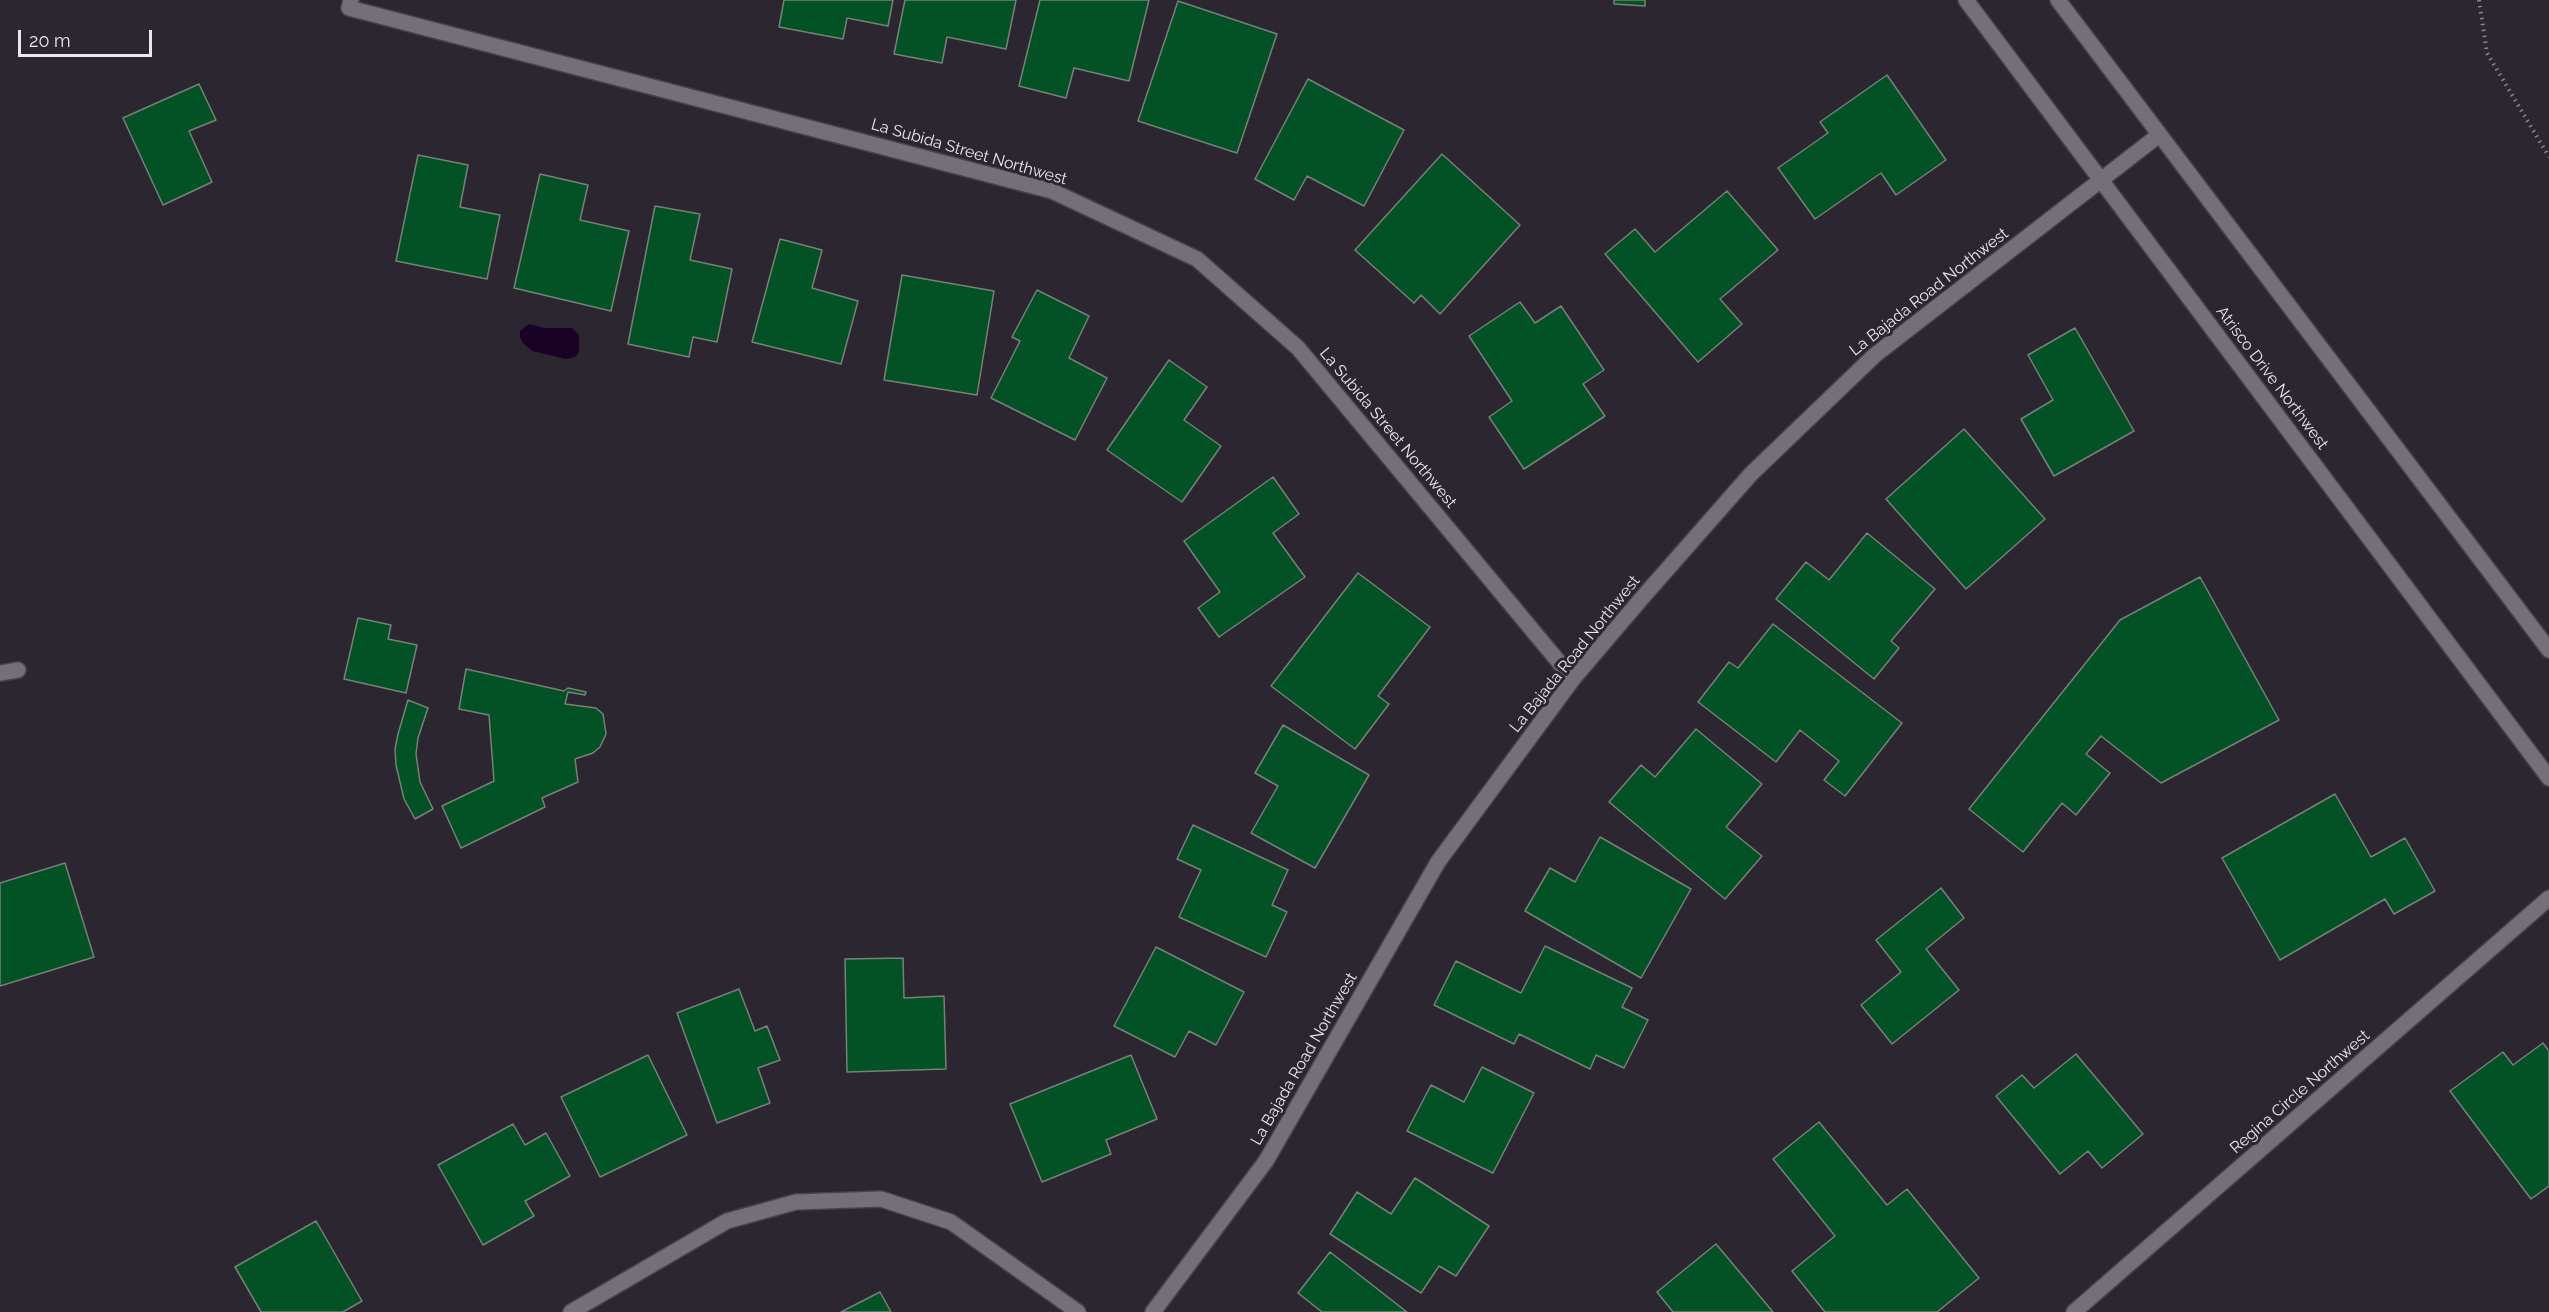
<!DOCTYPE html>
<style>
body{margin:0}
#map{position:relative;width:2549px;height:1312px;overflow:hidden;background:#2c2630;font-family:Raleway,sans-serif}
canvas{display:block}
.scale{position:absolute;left:18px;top:30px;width:134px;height:27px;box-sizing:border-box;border:3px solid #ebe7ed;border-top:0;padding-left:8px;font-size:18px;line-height:21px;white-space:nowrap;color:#ebe7ed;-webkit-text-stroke:4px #2c2630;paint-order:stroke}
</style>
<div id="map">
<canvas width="2549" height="1312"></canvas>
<div class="scale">20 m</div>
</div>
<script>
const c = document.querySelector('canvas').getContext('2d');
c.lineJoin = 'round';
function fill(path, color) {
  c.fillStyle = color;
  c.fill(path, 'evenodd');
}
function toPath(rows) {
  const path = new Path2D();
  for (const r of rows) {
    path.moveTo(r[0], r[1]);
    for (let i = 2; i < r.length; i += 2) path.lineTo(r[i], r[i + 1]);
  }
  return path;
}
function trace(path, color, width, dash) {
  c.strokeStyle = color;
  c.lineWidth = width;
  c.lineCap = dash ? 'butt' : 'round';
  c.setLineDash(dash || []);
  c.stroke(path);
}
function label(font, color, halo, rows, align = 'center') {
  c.font = font + ' Raleway,sans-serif';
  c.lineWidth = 6;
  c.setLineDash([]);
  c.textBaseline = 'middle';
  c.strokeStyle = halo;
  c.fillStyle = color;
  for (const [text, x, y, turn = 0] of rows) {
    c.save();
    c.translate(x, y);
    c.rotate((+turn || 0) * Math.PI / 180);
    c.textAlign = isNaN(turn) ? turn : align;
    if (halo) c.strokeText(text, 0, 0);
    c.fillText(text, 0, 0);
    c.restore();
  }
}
fill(toPath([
 [529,324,544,328,572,328,579,335,579,352,575,357,566,359,532,351,523,343,520,337,520,331]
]), '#190226');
const building = toPath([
 [784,0,893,0,888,26,847,18,843,39,779,27,784,0],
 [905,0,1016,0,1006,49,947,37,942,63,894,54,905,0],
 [1040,0,1149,0,1129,81,1074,68,1066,98,1019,86,1040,0],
 [1614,0,1645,0,1645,6,1614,4,1614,0],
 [1178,1,1277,34,1237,153,1138,121,1178,1],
 [1887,75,1946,160,1896,195,1881,173,1815,219,1778,168,1828,133,1820,122,1887,75],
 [1308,79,1404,130,1364,206,1307,176,1294,200,1255,179,1308,79],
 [199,84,216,120,189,131,212,182,163,205,123,118,199,84],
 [1442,154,1520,225,1440,314,1421,295,1414,303,1355,250,1442,154],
 [418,155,468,165,460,207,500,215,487,279,396,261,418,155],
 [540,174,588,185,580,220,629,231,611,311,514,288,540,174],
 [1727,191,1778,250,1720,299,1742,324,1698,362,1605,254,1635,229,1655,252,1727,191],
 [655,206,700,214,690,260,732,269,717,342,693,337,689,357,628,344,655,206],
 [780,239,822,250,812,288,858,301,841,364,752,342,780,239],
 [902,275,994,291,977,395,884,380,902,275],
 [1037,290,1089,316,1069,358,1107,378,1075,440,991,398,1020,341,1012,337,1037,290],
 [1520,302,1535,323,1561,306,1604,370,1583,384,1605,416,1524,469,1489,417,1512,401,1469,336,1520,302],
 [2075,328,2134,431,2054,476,2021,419,2053,400,2028,355,2075,328],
 [1169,360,1207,387,1184,420,1221,446,1182,502,1107,450,1169,360],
 [1964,429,2045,519,1966,589,1886,499,1964,429],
 [1273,477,1299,514,1273,533,1305,577,1219,637,1198,608,1220,592,1184,541,1273,477],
 [1867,533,1935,589,1891,641,1899,648,1874,679,1776,599,1806,562,1829,580,1867,533],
 [1358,573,1430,627,1378,696,1389,704,1355,749,1271,686,1358,573],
 [2200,577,2279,720,2161,783,2101,736,2086,754,2110,773,2076,815,2062,803,2023,852,1969,809,2120,620,2200,577],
 [358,618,391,625,388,639,417,645,406,693,344,679,358,618],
 [1773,624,1902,723,1845,796,1824,780,1839,761,1800,730,1776,762,1698,702,1729,662,1738,668,1773,624],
 [466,669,564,691,568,688,586,692,585,695,568,692,565,704,596,708,603,714,606,734,600,747,593,753,575,759,578,782,542,798,545,807,461,848,442,806,494,781,489,715,459,709,466,669],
 [408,700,428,708,418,738,416,754,420,782,433,809,415,819,404,799,396,765,395,749,398,734,408,700],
 [1283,725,1369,775,1315,868,1251,833,1278,786,1255,773,1283,725],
 [1696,729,1762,784,1726,827,1762,856,1725,899,1609,802,1641,765,1655,777,1696,729],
 [2335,794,2371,857,2405,838,2435,891,2394,914,2385,899,2280,960,2222,858,2335,794],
 [1193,825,1288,870,1272,905,1287,912,1266,957,1179,917,1201,870,1177,859,1193,825],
 [1600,837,1691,889,1641,978,1525,911,1550,868,1575,882,1600,837],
 [65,863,94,957,0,986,0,883,65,863],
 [1941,888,1964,918,1926,949,1959,990,1892,1044,1861,1005,1901,972,1876,940,1941,888],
 [1545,946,1632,988,1622,1007,1648,1020,1624,1068,1596,1055,1590,1069,1519,1034,1514,1044,1434,1005,1456,961,1521,993,1545,946],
 [1156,947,1244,992,1216,1045,1189,1031,1175,1057,1114,1026,1156,947],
 [903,958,904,998,944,996,946,1069,847,1072,845,959,903,958],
 [739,989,755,1031,767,1026,780,1060,758,1068,770,1103,717,1123,677,1013,739,989],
 [2543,1043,2549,1051,2549,1186,2531,1199,2450,1091,2503,1052,2513,1065,2543,1043],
 [2076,1054,2143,1134,2102,1168,2088,1151,2060,1174,1996,1096,2022,1075,2034,1088,2076,1054],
 [648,1055,687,1135,600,1177,561,1097,648,1055],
 [1131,1055,1157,1119,1106,1140,1111,1154,1042,1182,1010,1104,1131,1055],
 [1482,1067,1534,1093,1493,1173,1407,1131,1431,1085,1464,1102,1482,1067],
 [1819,1122,1887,1205,1907,1189,1979,1278,1937,1312,1825,1312,1792,1271,1835,1236,1773,1159,1819,1122],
 [513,1124,525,1145,546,1133,570,1176,525,1201,534,1216,483,1245,438,1165,513,1124],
 [1415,1178,1489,1226,1456,1276,1439,1266,1421,1293,1330,1234,1357,1192,1391,1214,1415,1178],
 [316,1221,362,1301,343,1312,261,1312,235,1267,316,1221],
 [1716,1244,1773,1312,1673,1312,1657,1292,1716,1244],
 [1330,1252,1407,1312,1322,1312,1298,1293,1330,1252],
 [880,1292,891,1312,841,1312,880,1292]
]);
fill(building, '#025226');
trace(building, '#768178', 1.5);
const minor = toPath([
 [351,0,349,8,1052,191,1197,259,1298,348,1573,679],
 [0,673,18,670],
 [571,1312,727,1221,796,1202,881,1199,951,1222,1078,1312],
 [1153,1312,1266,1161,1438,862,1573,679,1642,598,1751,474,1875,355,2159,135]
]);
const tertiary = toPath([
 [2074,1312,2549,898]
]);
const secondary = toPath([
 [1966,0,2549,778],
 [2058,0,2549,650]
]);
trace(minor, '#48434b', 18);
trace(tertiary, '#48434b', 18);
trace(secondary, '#48434b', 18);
trace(toPath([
 [2479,0,2487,53,2549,157]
]), '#8a858d', 4, [1.5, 4.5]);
trace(minor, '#756f7a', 15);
trace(tertiary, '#756f7a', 15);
trace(secondary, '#756f7a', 15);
label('16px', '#ebe7ed', '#2c2630', [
 ["La Subida Street Northwest",969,152,16],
 ["La Bajada Road Northwest",1929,292,-38],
 ["Atrisco Drive Northwest",2272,378,53],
 ["La Subida Street Northwest",1388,428,50],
 ["La Bajada Road Northwest",1575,654,-51],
 ["La Bajada Road Northwest",1304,1059,-60],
 ["Regina Circle Northwest",2300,1092,-41]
]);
</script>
